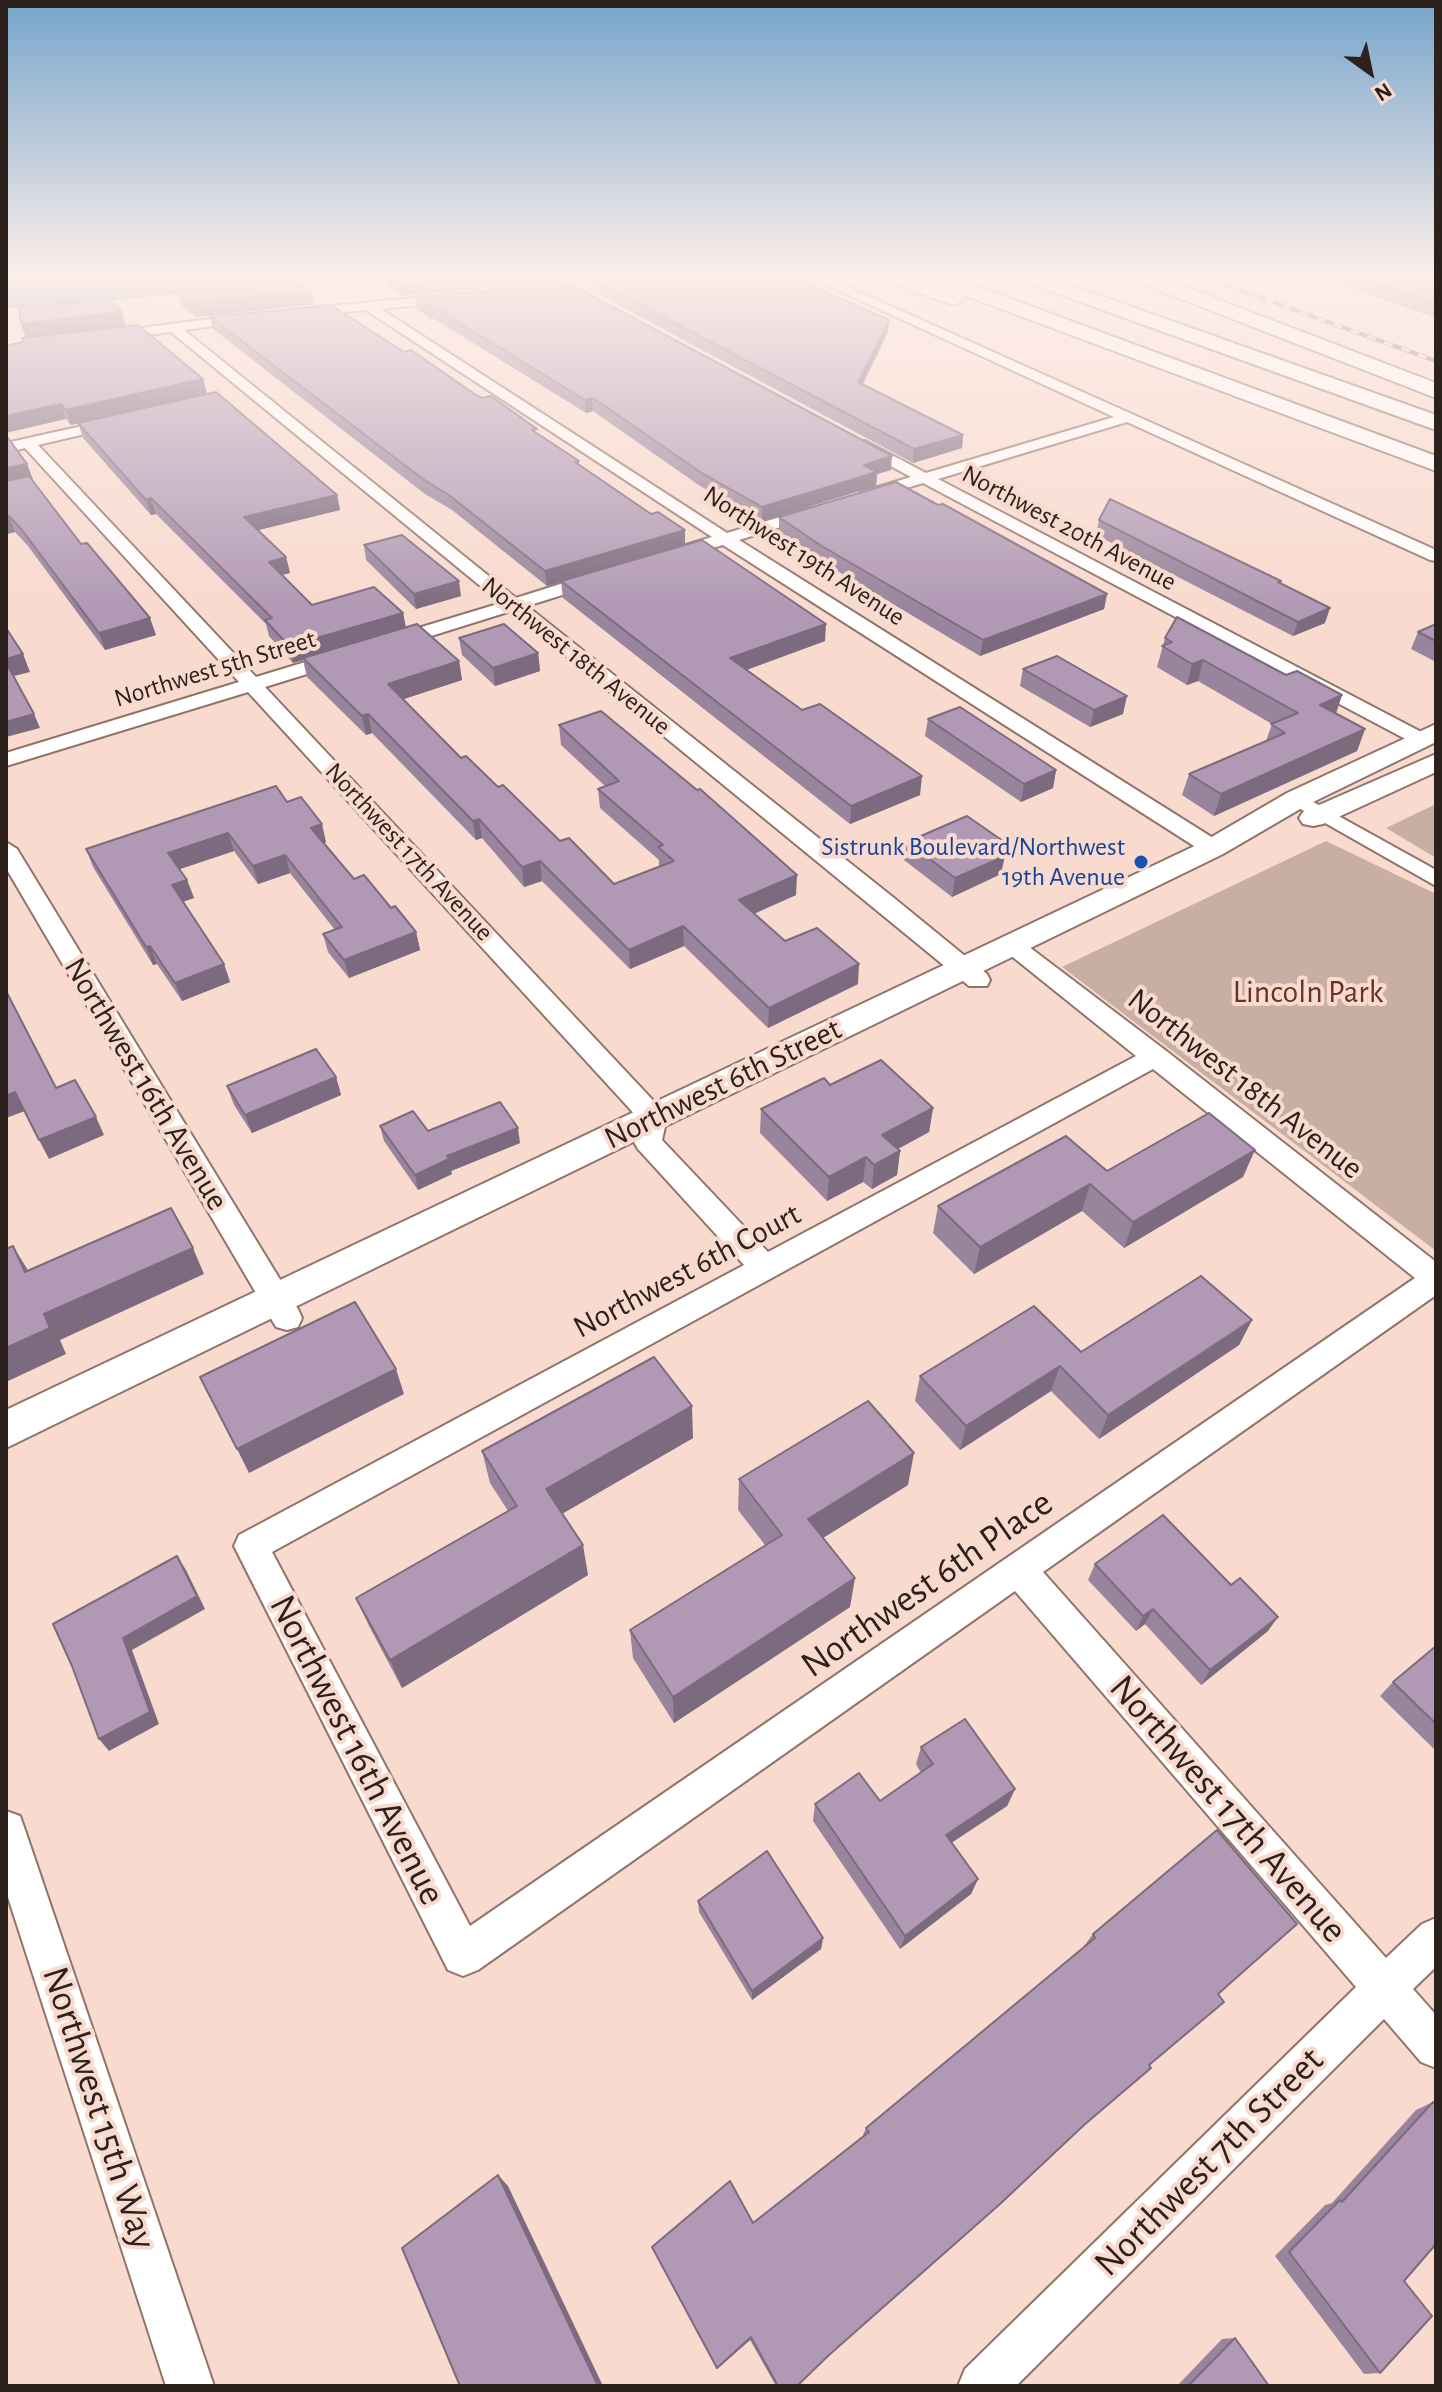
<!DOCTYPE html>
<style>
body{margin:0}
#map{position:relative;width:1442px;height:2392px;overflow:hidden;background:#f9dacf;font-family:"Alegreya Sans",sans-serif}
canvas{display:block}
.frame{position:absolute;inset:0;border:8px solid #2d211d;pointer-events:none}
.north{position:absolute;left:1330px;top:32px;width:80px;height:80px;-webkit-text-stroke:6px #f9dacf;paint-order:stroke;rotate:147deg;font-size:22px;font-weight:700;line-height:32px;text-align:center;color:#2d211d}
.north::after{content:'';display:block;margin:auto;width:28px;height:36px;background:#2d211d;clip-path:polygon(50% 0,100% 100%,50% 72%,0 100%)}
</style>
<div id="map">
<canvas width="1442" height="2392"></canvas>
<div class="frame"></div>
<div class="north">N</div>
</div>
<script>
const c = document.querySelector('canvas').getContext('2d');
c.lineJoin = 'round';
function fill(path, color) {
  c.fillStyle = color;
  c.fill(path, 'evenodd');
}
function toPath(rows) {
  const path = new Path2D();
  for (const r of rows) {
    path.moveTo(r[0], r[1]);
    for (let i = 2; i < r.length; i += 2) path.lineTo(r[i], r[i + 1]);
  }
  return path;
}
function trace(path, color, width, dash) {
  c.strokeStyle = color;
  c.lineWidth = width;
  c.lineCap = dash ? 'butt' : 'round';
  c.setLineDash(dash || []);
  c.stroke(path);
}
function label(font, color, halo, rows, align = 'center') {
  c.font = font + ' "Alegreya Sans",sans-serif';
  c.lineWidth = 8;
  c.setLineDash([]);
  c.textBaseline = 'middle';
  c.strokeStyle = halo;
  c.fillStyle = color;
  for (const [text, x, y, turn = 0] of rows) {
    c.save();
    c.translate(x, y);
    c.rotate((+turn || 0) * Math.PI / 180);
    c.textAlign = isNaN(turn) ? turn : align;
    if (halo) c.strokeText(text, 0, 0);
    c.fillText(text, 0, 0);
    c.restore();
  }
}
fill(toPath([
 [1436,804,1436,858,1386,828],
 [1326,841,1436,894,1436,1251,1062,967]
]), '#c9aea4');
fill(toPath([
 [77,275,345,275,112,301,6,308,6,279]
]), '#6d8fa2');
const minor = toPath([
 [644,275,682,275,676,279,540,295,534,291,540,287,644,275],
 [805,275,821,275,1436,550,1436,561,1430,560,1127,422,938,479,1427,735,1430,739,1427,743,1413,743,923,483,867,500,861,498,861,492,911,477,855,447,855,441,865,441,926,473,1114,417,805,275],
 [454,294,458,295,458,301,381,309,727,533,810,508,822,508,822,514,739,540,1221,843,1224,848,1221,853,1205,853,723,545,672,560,666,559,664,555,666,551,712,537,366,310,301,317,295,313,301,309,454,294],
 [247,314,252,315,252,321,184,330,516,598,592,574,604,574,607,578,604,582,527,606,894,898,987,974,990,980,987,986,969,986,511,611,396,647,382,647,380,643,382,639,501,603,171,332,110,340,103,336,110,332,247,314],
 [118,418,123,419,123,425,38,445,256,677,335,653,349,653,351,657,349,661,265,687,663,1111,667,1118,662,1140,768,1252,1136,1056,1004,950,1000,945,1004,940,1012,937,1020,940,1165,1050,1436,1262,1436,1295,1043,1572,1386,1958,1422,1924,1436,1918,1436,1967,1413,1989,1436,2015,1436,2068,1421,2062,1384,2019,1016,2386,958,2386,965,2369,1356,1987,1015,1591,478,1970,463,1976,448,1970,234,1546,239,1535,744,1265,638,1149,634,1142,640,1120,248,692,6,766,6,753,239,682,25,448,6,453,6,443,118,418],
 [1153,1069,1415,1278,470,1926,272,1552,1153,1069],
 [1297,793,1436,870,1436,886,1290,803,1286,799,1297,793],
 [6,842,17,849,298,1309,302,1318,298,1327,287,1330,276,1327,6,868,6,842],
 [6,1811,20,1816,25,1830,214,2386,166,2386,6,1891,6,1811]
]);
const tertiary = toPath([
 [1436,724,1436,742,1307,805,1223,854,6,1448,6,1410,1203,842,1287,793,1436,724],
 [1436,754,1436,772,1323,824,1313,826,1303,824,1299,818,1303,812,1436,754]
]);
const motorway = toPath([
 [876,275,904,275,962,295,965,299,955,305,948,303,878,279,876,275],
 [919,275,946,275,1436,456,1436,471,921,279,919,275],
 [1015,275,1042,275,1436,415,1436,430,1017,279,1015,275],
 [1128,275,1154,275,1436,383,1436,398,1130,279,1128,275]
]);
trace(minor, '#90746a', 4);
trace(tertiary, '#90746a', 4);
trace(motorway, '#90746a', 4);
fill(minor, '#fff');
fill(tertiary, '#fff');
fill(motorway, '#fff');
const rail = toPath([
 [1198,275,1436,361]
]);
trace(rail, '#7d6a63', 4);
trace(rail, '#f9dacf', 3, [9]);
fill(toPath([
 [385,275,614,275,401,296,386,285],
 [633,275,792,275,791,277,888,332,863,384,963,435,962,448,913,463,594,292,593,280],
 [1314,275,1436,275,1436,318],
 [311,291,314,304,196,317,182,306,178,292],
 [416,297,891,470,877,474,876,486,762,521,700,486,593,411,586,413,433,318,432,320,417,309],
 [210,317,404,352,476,395,579,461,579,464,651,514,685,530,685,545,825,641,746,670,920,795,850,824,563,598,561,582,547,586,452,510,425,494,213,329],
 [21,324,126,326,80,332,203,379,207,394,337,495,340,510,257,530,286,557,290,573,282,575,312,605,403,613,406,627,459,661,462,680,403,699,461,758,498,787,560,841,614,884,659,867,659,860,600,808,598,789,605,786,561,745,559,725,796,895,754,914,785,941,858,984,768,1028,684,946,630,969,542,881,524,887,482,838,476,840,372,733,366,735,307,677,303,660,293,663,269,636,266,624,156,514,151,515,83,438,78,423,71,425,66,419,23,342,26,338],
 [6,439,27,464,33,480,32,480,81,544,156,635,105,650,28,546,15,532,7,534],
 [938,505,1107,594,1104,609,980,656,819,560,779,532,779,517],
 [1099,520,1281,581,1281,584,1325,623,1293,636,1096,535],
 [364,545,461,596,416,609,366,560],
 [1436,624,1436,662,1411,649,1418,632],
 [459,638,538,653,540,671,495,686,462,655],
 [1165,638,1286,675,1342,695,1336,713,1365,729,1357,751,1214,816,1182,795,1189,774,1266,741,1272,724,1198,681,1187,685,1157,667],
 [1023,669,1123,714,1090,727,1020,686],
 [928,719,1056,770,1053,788,1021,802,925,736],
 [287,802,326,842,324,843,354,879,391,908,416,932,420,950,349,978,328,952,323,934,335,930,290,873,258,884,234,851,180,869,187,880,194,898,183,902,224,964,230,982,182,1001,157,964,153,965,93,867,86,849],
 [907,842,1000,853,1001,874,952,897,904,860],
 [336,1077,341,1095,252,1133,234,1105,227,1086],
 [830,1085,933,1108,929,1132,898,1149,900,1151,897,1175,872,1189,863,1182,827,1201,760,1133,761,1109],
 [380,1126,428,1131,520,1143,451,1171,452,1174,418,1190,384,1141],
 [1107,1171,1243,1177,1124,1248,1082,1211,974,1274,933,1233,938,1206],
 [1252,1320,1239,1345,1099,1439,1051,1391,960,1450,915,1401,920,1376,1081,1352],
 [693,1438,562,1514,588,1575,402,1688,369,1626,356,1598,508,1511,490,1483,482,1451],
 [739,1479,908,1485,823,1538,850,1607,674,1723,633,1658,630,1630,765,1545,738,1510],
 [1095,1564,1268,1631,1201,1685,1145,1624,1136,1631,1088,1580],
 [1436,1646,1436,1751,1380,1696,1393,1682],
 [921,1747,1015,1789,1007,1806,951,1843,978,1879,971,1894,900,1949,813,1821,815,1804,880,1801,921,1773,916,1764],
 [698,1901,823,1938,821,1949,752,2000,699,1912],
 [1093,1934,1218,1994,1149,2065,829,2355,797,2386,776,2386,750,2340,717,2369,654,2251,753,2223,863,2136,863,2135,866,2128,1085,1947,1084,1946],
 [1433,2102,1404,2281,1380,2373,1364,2374,1275,2256,1325,2205,1332,2203,1416,2110],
 [1235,2338,1269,2386,1177,2386,1222,2339]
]), '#98849c');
fill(toPath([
 [490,275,614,275,401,296,399,284],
 [311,291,314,304,196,317,193,303],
 [432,306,433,318,432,320,430,308],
 [122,312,126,326,26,338,21,324],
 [889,320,888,332,857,395,858,382],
 [203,379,207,394,71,425,66,410],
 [592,398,593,411,586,413,585,400],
 [61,404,66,419,6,433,6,416],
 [963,435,962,448,913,463,914,449],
 [892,456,891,470,877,474,876,486,762,521,762,507,864,465],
 [27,464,33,480,6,486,6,468],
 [337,495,340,510,247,533,244,517],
 [151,498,156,514,151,515,146,500],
 [6,516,9,516,15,532,7,534],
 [685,530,685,545,547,586,545,571],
 [286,557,290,573,273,577,269,562],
 [459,581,461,596,416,609,414,594],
 [1107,594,1104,609,980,656,983,640],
 [1330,608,1325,623,1293,636,1298,622],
 [403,613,406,629,293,663,289,646],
 [150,618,156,635,105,650,99,633],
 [826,624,825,641,730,676,730,658],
 [538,653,540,671,495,686,493,668],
 [23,654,30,672,6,678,6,659],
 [1203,660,1198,681,1187,685,1192,664],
 [459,661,462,680,392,703,388,684],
 [1342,695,1335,716,1320,705],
 [1127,696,1123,714,1090,727,1094,710],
 [34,714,40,728,6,737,6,722],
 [368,714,372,733,366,735,362,716],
 [1365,729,1357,751,1214,816,1221,794],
 [1056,770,1053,788,1021,802,1024,784],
 [922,776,920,795,850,824,851,806],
 [479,819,482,838,476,840,473,821],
 [322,824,326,842,316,846,311,828],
 [228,833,234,851,174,871,168,853],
 [1003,841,1000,858,1005,856,1001,874,952,897,955,878,992,846],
 [285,855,290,873,258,884,253,866],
 [540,861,542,881,524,887,522,867],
 [797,875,796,895,739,920,739,900],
 [187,880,194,898,178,903,172,885],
 [683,926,684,946,630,969,629,950],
 [416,932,420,950,349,978,344,960],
 [150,946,157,964,153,965,146,947],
 [224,964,230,982,182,1001,175,983],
 [859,964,858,984,768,1028,769,1008],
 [336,1077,341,1095,252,1133,245,1115],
 [15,1092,25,1111,6,1118,6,1096],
 [933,1108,929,1132,879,1159,882,1135],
 [96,1117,104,1135,49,1159,39,1140],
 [518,1128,520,1143,451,1171,452,1174,418,1190,415,1175,447,1156],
 [1255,1150,1243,1177,1124,1248,1133,1222],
 [900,1151,897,1175,872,1189,874,1165],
 [866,1157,863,1182,827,1201,829,1177],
 [1090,1184,1082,1211,974,1274,980,1247],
 [13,1246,29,1272,25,1272],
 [193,1248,204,1274,60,1340,66,1354,6,1382,6,1348,44,1314],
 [1252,1320,1239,1345,1099,1439,1108,1415],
 [1060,1366,1051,1391,960,1450,966,1426],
 [396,1369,404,1394,249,1473,237,1449],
 [692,1406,693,1438,551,1520,546,1489],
 [914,1453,908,1485,805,1549,808,1519],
 [583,1545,588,1575,402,1688,390,1660],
 [177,1556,186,1570,205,1609,132,1650,159,1724,109,1751,99,1739,123,1638],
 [855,1578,850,1607,674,1723,673,1697],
 [1153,1609,1145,1624,1136,1631,1143,1616],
 [1278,1617,1268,1631,1201,1685,1210,1670],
 [1015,1789,1007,1806,939,1851,946,1835],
 [978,1879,971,1894,900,1949,905,1936],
 [823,1938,821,1949,752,2000,752,1991],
 [498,2175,508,2186,603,2386,598,2386],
 [751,2337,750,2340,717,2369,717,2368]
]), '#7c6b7f');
const building = toPath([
 [388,275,490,275,399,284,388,275],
 [633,275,788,275,889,320,858,382,963,435,914,449,593,280,633,275],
 [1350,275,1418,275,1436,281,1436,304,1350,275],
 [289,276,311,291,193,303,178,292,289,276],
 [568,283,892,456,864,465,877,472,762,507,700,472,605,406,592,398,585,400,432,306,430,308,416,297,568,283],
 [109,300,122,312,21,324,19,307,109,300],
 [331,305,404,352,411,350,476,395,482,398,491,396,537,429,532,430,579,461,575,462,651,514,658,512,685,530,545,571,450,496,423,479,210,317,331,305],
 [138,325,203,379,66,410,61,404,6,416,6,346,23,342,22,338,138,325],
 [216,392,337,495,244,517,286,557,269,562,312,605,374,587,403,613,289,646,265,620,272,618,151,498,146,500,78,423,216,392],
 [8,438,27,464,6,468,6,439,8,438],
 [29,476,81,544,87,543,150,618,99,633,22,530,9,516,6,516,6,481,29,476],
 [896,482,938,505,943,504,1107,594,983,640,820,545,779,517,896,482],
 [1110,499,1281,581,1278,582,1330,608,1298,622,1099,520,1110,499],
 [402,535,459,581,414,594,364,545,402,535],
 [702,540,826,624,730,658,802,710,820,704,922,776,851,806,561,581,702,540],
 [1177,617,1286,675,1297,671,1342,695,1320,705,1365,729,1221,794,1189,774,1285,733,1271,724,1298,713,1203,660,1192,664,1162,646,1172,642,1165,638,1177,617],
 [417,624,459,661,388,684,461,758,466,756,498,787,503,785,560,841,569,838,614,884,674,861,658,847,663,845,598,789,619,781,559,725,601,711,697,790,700,789,797,875,739,900,785,941,817,928,859,964,769,1008,683,926,629,950,540,861,522,867,479,819,473,821,368,714,362,716,303,658,417,624],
 [504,624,538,653,493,668,459,638,504,624],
 [1436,624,1436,641,1418,632,1436,624],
 [6,628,23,654,6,659,6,628],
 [1057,656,1127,696,1094,710,1023,669,1057,656],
 [9,668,34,714,6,722,6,669,9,668],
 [960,707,1056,770,1024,784,928,719,960,707],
 [276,786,287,802,301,797,322,824,311,828,354,879,364,875,391,908,395,906,416,932,344,960,323,934,342,927,285,855,253,866,228,833,168,853,187,880,172,885,224,964,175,983,150,946,146,947,86,849,276,786],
 [967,816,1003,841,992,846,1005,856,955,878,907,842,967,816],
 [6,991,56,1088,75,1080,96,1117,39,1140,15,1092,6,1096,6,991],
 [316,1049,336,1077,245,1115,227,1086,316,1049],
 [881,1060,933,1108,882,1135,900,1151,874,1165,866,1157,829,1177,761,1109,824,1078,830,1085,881,1060],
 [500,1102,518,1128,447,1156,449,1159,415,1175,380,1126,413,1111,428,1131,500,1102],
 [1209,1113,1255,1150,1133,1222,1090,1184,980,1247,938,1206,1066,1136,1107,1171,1209,1113],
 [171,1208,193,1248,44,1314,50,1328,6,1348,6,1249,13,1246,25,1272,171,1208],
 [1201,1276,1252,1320,1108,1415,1060,1366,966,1426,920,1376,1034,1306,1081,1352,1201,1276],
 [355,1302,396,1369,237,1449,200,1377,355,1302],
 [654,1357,692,1406,546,1489,583,1545,390,1660,356,1598,517,1506,482,1451,654,1357],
 [868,1401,914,1453,808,1519,855,1578,673,1697,630,1630,782,1535,739,1479,868,1401],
 [1163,1515,1231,1585,1240,1578,1278,1617,1210,1670,1153,1609,1143,1616,1095,1564,1163,1515],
 [177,1556,197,1596,123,1638,150,1712,99,1739,72,1666,53,1624,177,1556],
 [1436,1646,1436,1724,1393,1682,1436,1646],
 [965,1719,1015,1789,946,1835,978,1879,905,1936,815,1804,859,1773,880,1801,933,1764,921,1747,965,1719],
 [1217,1830,1297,1924,1218,1994,1224,2002,1149,2065,1151,2068,1084,2125,1000,2204,829,2355,797,2386,778,2386,751,2337,717,2368,652,2247,730,2181,753,2223,869,2132,866,2128,1095,1938,1093,1934,1217,1830],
 [767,1851,823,1938,752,1991,698,1901,767,1851],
 [1433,2102,1436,2106,1436,2244,1404,2281,1432,2316,1380,2373,1289,2252,1340,2200,1342,2202,1433,2102],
 [498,2175,598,2386,460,2386,402,2248,498,2175],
 [1235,2338,1269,2386,1188,2386,1235,2338]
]);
fill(building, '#b199b5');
trace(building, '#7c6b7f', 2);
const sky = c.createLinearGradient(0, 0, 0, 610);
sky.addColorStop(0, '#77a5cc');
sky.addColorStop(0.45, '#fceee9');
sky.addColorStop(1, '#fceee900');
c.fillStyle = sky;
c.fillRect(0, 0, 1442, 610);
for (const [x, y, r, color] of [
 [1141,862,8,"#1a4fb4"]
]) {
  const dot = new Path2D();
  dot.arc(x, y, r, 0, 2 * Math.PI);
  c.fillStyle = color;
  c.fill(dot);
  trace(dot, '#f9dacf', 3);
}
label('26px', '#2d211d', '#f9dacf', [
 ["Northwest 20th Avenue",1069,528,28],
 ["Northwest 19th Avenue",804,556,33],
 ["Northwest 18th Avenue",576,656,39],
 ["Northwest 5th Street",215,669,-17],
 ["Northwest 17th Avenue",409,852,47]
]);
label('26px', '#164399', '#f9dacf', [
 ["Sistrunk Boulevard/Northwest",1125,847],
 ["19th Avenue",1125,877]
], 'right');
label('32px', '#653320', '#f9dacf', [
 ["Lincoln Park",1308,992]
]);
label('32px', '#2d211d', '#f9dacf', [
 ["Northwest 16th Avenue",146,1084,59],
 ["Northwest 6th Street",723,1084,-26],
 ["Northwest 18th Avenue",1245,1084,38],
 ["Northwest 6th Court",687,1271,-28]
]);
label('38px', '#2d211d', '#f9dacf', [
 ["Northwest 6th Place",927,1584,-35],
 ["Northwest 16th Avenue",357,1750,63],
 ["Northwest 17th Avenue",1228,1809,49],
 ["Northwest 15th Way",99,2108,72],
 ["Northwest 7th Street",1209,2162,-45]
]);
</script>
